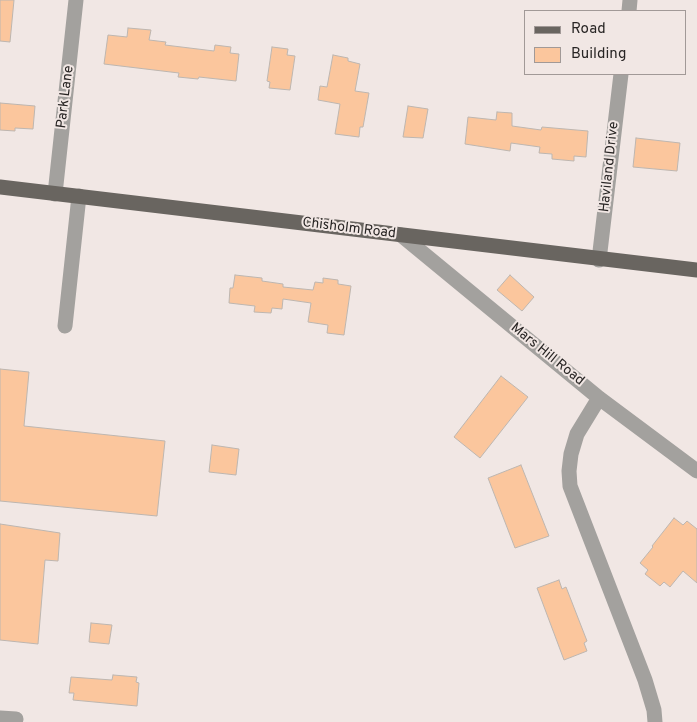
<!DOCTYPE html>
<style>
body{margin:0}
#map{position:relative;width:697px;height:722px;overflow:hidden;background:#f1e7e4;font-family:Overpass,sans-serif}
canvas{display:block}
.legend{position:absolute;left:524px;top:10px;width:162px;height:65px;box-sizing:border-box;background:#f1e7e4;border:1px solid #a19997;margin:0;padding:6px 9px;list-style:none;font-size:15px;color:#282524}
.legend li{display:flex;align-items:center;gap:10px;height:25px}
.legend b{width:25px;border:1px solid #a19997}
</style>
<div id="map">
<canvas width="697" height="722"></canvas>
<ul class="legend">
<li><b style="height:6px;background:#696560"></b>Road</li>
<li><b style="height:14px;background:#fbc69d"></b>Building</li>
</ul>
</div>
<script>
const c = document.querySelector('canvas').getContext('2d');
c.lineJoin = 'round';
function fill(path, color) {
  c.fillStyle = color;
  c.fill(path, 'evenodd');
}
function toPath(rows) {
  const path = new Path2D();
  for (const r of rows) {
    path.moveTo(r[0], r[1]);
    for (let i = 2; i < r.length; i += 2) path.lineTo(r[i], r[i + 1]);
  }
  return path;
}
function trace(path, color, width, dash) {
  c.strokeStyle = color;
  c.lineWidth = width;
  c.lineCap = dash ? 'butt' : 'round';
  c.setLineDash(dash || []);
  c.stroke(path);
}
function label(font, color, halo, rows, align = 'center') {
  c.font = font + ' Overpass,sans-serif';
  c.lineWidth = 4;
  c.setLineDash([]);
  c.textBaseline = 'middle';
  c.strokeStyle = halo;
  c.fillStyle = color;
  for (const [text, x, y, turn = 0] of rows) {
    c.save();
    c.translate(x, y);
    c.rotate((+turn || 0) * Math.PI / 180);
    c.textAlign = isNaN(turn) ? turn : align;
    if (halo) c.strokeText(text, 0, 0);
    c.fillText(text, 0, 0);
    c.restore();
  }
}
const building = toPath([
 [0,0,14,0,10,42,0,41,0,0],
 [128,28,151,30,149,40,166,42,165,45,214,51,215,45,231,47,230,53,239,54,236,81,199,77,198,79,178,77,179,73,104,64,108,35,127,37,128,28],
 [272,47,288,49,287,55,295,56,290,90,269,88,270,82,267,81,272,47],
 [333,55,348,58,348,61,360,64,355,91,369,93,363,127,360,127,359,137,335,134,340,104,318,100,320,86,327,87,333,55],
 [0,103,35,106,33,129,15,128,15,131,0,130,0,103],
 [408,106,428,109,423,138,403,137,408,106],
 [497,112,512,113,512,126,541,130,542,127,588,131,586,157,574,156,574,161,552,159,552,154,539,153,540,147,511,143,510,151,465,144,468,117,496,120,497,112],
 [636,138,680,143,677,171,633,167,636,138],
 [235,275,262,278,262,281,283,284,283,287,313,290,315,282,323,283,323,278,338,280,338,284,351,286,344,335,327,333,328,325,308,322,311,303,283,299,282,309,272,308,271,313,254,312,255,306,229,303,230,288,233,288,235,275],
 [510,275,534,297,522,311,497,290,510,275],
 [0,369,29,372,24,426,165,441,157,516,0,501,0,369],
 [501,376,528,397,480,458,454,437,501,376],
 [212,445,239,449,236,475,209,472,212,445],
 [521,465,549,536,515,548,488,478,521,465],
 [674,518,683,525,687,521,697,529,697,583,683,571,670,587,664,582,660,586,645,574,648,570,640,563,653,547,652,546,674,518],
 [0,524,60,533,58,561,45,560,38,644,0,640,0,524],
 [559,580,562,589,566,587,587,641,584,643,587,651,564,660,537,588,559,580],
 [91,623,112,625,109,644,89,642,91,623],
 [113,675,137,677,136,682,139,683,137,706,73,700,74,693,69,693,71,677,112,680,113,675]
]);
fill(building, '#fbc69d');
trace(building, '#bdb6b0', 1);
trace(toPath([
 [629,11,630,0],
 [55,194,76,0],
 [401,235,599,398,697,471],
 [599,260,621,74],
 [65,326,79,196],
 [599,398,577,434,571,454,569,471,570,486,645,680,654,710,655,722],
 [0,718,16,719]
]), '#a3a19e', 15);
trace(toPath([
 [0,187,697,270]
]), '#696560', 15);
label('14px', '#282524', '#f1e7e4', [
 ["Park Lane",66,97,-83],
 ["Haviland Drive",610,167,-84],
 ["Chisholm Road",349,229,7],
 ["Mars Hill Road",547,355,39]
]);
</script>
